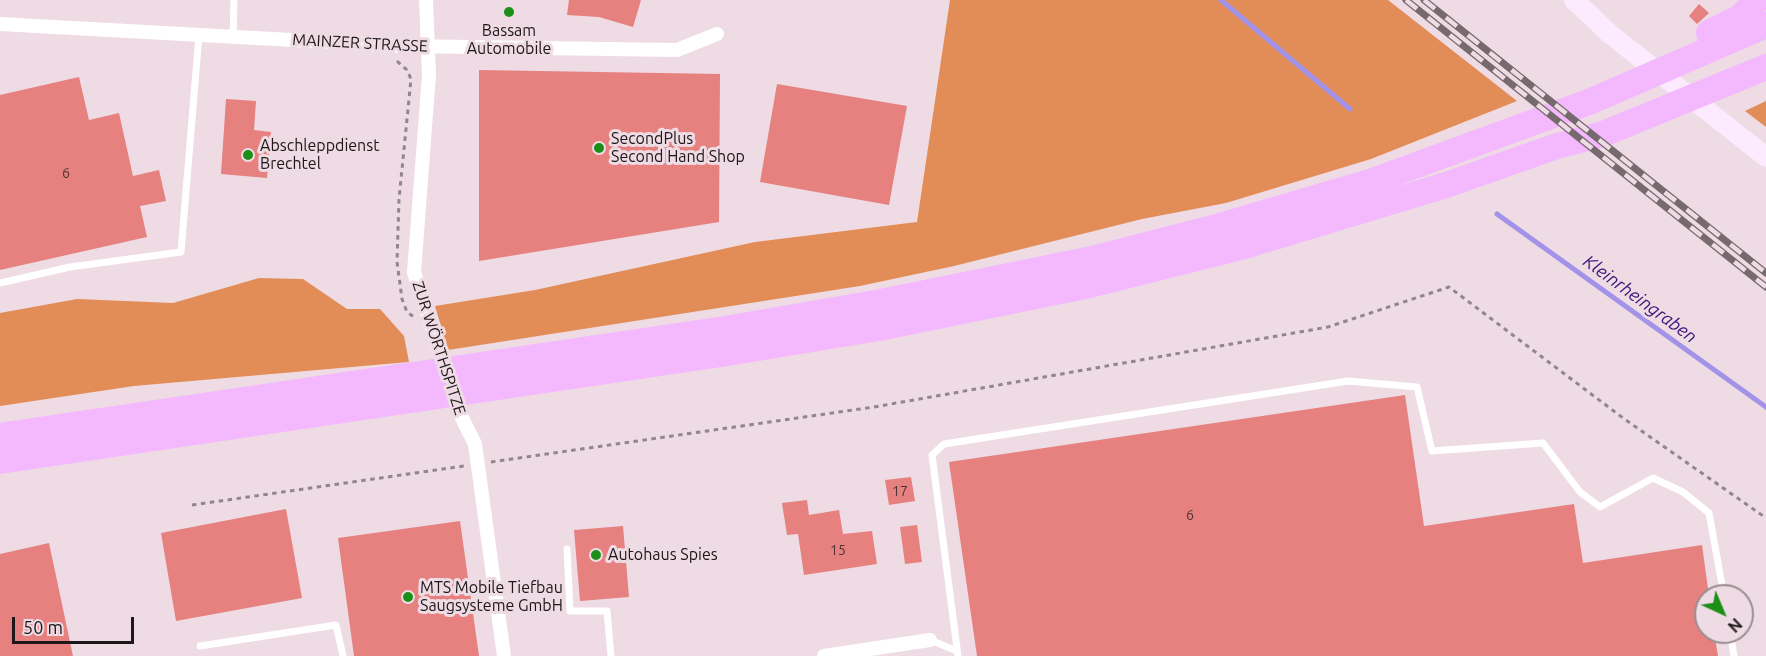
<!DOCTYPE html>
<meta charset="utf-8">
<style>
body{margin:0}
#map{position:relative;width:1766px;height:656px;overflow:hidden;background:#eedbe3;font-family:Ubuntu,sans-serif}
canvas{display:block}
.north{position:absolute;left:1694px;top:584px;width:60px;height:60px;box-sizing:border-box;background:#eedbe3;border:2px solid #9a8d92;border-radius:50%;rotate:136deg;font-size:16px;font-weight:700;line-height:24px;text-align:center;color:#1d1719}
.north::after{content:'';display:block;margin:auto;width:21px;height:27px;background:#1c8f18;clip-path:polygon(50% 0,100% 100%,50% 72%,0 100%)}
.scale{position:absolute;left:12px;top:617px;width:122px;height:27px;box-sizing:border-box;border:3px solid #1d1719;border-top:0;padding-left:8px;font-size:18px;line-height:21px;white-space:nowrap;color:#1d1719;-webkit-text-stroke:4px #eedbe3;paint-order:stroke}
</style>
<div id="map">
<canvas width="1766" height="656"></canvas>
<div class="north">N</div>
<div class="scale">50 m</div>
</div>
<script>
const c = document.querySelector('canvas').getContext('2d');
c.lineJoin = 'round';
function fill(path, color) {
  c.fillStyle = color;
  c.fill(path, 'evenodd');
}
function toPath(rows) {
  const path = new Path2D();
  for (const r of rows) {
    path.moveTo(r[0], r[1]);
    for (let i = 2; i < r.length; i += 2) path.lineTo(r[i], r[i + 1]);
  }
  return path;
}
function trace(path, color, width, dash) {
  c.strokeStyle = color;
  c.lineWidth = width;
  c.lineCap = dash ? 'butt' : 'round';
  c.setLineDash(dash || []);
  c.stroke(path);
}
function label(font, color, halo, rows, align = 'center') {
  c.font = font + ' Ubuntu,sans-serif';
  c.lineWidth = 6;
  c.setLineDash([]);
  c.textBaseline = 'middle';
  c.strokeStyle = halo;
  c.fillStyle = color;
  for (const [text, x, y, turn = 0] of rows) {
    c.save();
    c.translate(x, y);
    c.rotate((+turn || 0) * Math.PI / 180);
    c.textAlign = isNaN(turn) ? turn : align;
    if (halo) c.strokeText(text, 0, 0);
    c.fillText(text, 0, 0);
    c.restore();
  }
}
fill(toPath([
 [950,0,1388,0,1517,101,1371,159,1226,203,1142,219,954,266,860,286,448,350,435,306,535,290,755,242,917,222],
 [1766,101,1766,127,1745,111],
 [259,278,303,279,347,309,380,309,404,336,409,362,134,386,0,406,0,313,77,299,173,303]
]), '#e28d58');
trace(toPath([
 [1221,0,1350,109],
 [1497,214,1766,407]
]), '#a292e8', 5);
fill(toPath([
 [569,0,641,0,633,27,599,17,567,15],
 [1699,4,1709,13,1697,24,1689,16],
 [479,70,720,74,719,222,479,261],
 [79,77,89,120,119,113,133,176,159,170,166,201,140,206,147,237,0,270,0,95],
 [777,84,907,106,889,205,760,182],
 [226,99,256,101,254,130,271,132,267,178,221,174],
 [1405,395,1424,526,1574,504,1583,563,1702,545,1709,596,1706,596,1706,632,1714,632,1718,656,977,656,949,462],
 [911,477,915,501,889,505,885,480],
 [807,500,809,515,839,510,843,534,872,531,877,564,804,575,798,534,787,535,782,503],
 [286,509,302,598,176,621,161,533],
 [460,521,479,656,354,656,338,538],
 [917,525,922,562,905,564,900,527],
 [623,526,629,597,580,601,574,530],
 [49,543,73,656,0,656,0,554]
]), '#e68180');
trace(toPath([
 [397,61,407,70,411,79,399,199,397,262,402,299,407,312,414,317],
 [491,462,874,407,1328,327,1449,287,1623,418,1766,518],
 [192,505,464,466]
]), '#93858b', 3, [4.5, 4.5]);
trace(toPath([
 [233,37,234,0],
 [0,283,70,267,181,252,199,35],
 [567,549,570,611,607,611,611,656],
 [1730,632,1734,656],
 [930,640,957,651],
 [200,646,336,625,343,656],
 [958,656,932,455,944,444,1348,381,1417,387,1432,451,1543,443,1580,492,1600,507,1653,478,1683,492,1709,513,1724,596]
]), '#fff', 7);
trace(toPath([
 [426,0,429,75,414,272,459,412,475,444,504,656],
 [0,24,401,46,677,50,717,34],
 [824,656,930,640]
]), '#fff', 14);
trace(toPath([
 [1574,0,1610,34,1766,157]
]), '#fceaff', 20);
trace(toPath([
 [1709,33,1739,18,1758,0],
 [0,436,725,329,881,302,1092,259,1220,226,1370,182,1589,102,1766,25],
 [0,461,728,353,879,328,1090,285,1241,247,1446,185,1557,146,1603,134,1766,67]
]), '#f4b8ff', 26);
const rail = toPath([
 [1406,0,1766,287],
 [1424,0,1766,273]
]);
trace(rail, '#766a6f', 7);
trace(rail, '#eedbe3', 4.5, [14]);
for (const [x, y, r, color] of [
 [509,12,6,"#1c8f18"],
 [599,148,6,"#1c8f18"],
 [248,155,6,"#1c8f18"],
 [596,555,6,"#1c8f18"],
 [408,597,6,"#1c8f18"]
]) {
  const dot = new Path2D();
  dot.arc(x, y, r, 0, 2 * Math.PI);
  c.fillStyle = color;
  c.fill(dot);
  trace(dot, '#eedbe3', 2);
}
label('14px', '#4f3233', null, [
 ["6",66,173],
 ["17",900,491],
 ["6",1190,515],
 ["15",838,550]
]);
label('16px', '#1d1719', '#eedbe3', [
 ["Bassam",509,31,"center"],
 ["Automobile",509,49,"center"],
 ["SecondPlus",611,139],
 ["Second Hand Shop",611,157],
 ["Abschleppdienst",260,146],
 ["Brechtel",260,164],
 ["Autohaus Spies",608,555],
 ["MTS Mobile Tiefbau",420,588],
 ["Saugsysteme GmbH",420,606]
], 'left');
label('16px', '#1d1719', '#eedbe3', [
 ["MAINZER STRASSE",360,43,3],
 ["ZUR WÖRTHSPITZE",439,348,72]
]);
label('italic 18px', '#39167a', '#eedbe3', [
 ["Kleinrheingraben",1640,299,36]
]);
</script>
